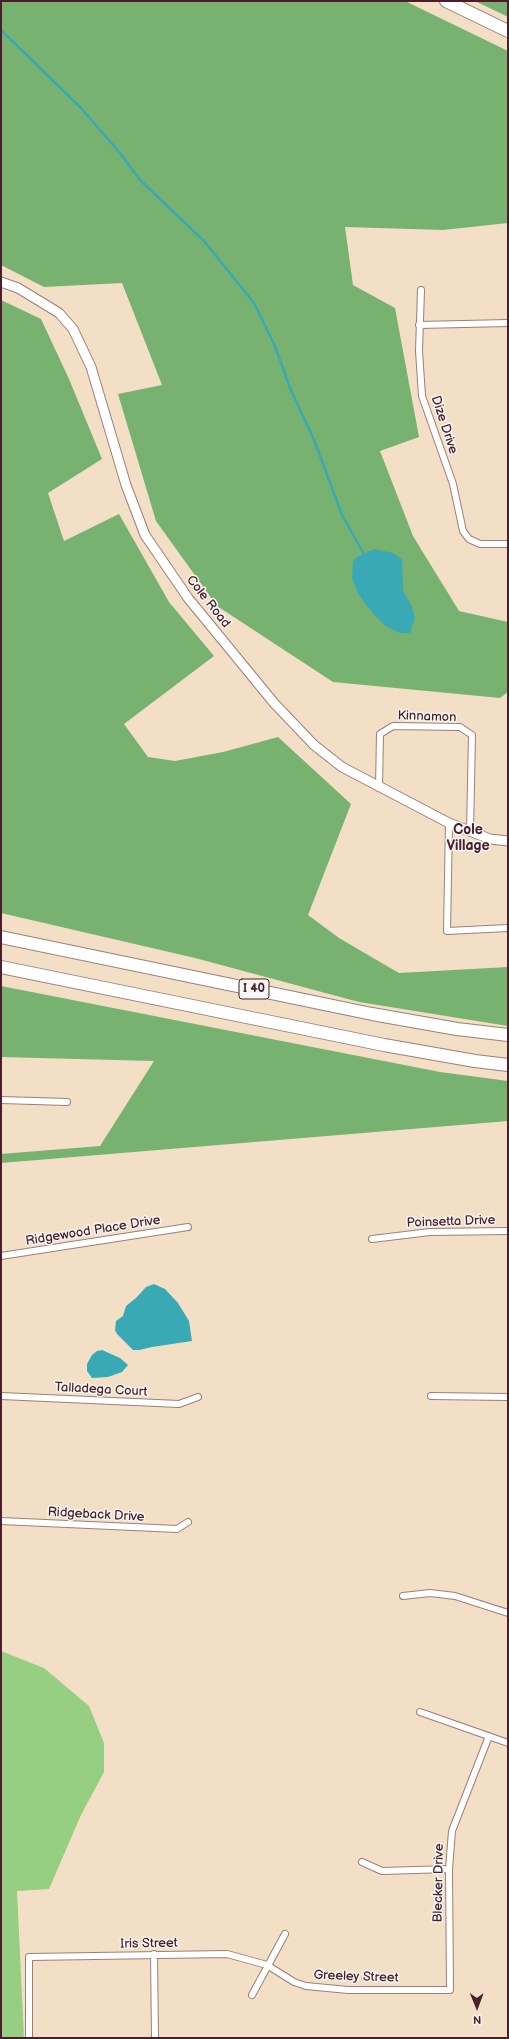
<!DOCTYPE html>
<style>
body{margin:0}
#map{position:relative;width:509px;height:2039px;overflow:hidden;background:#f3dfc5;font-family:"Balsamiq Sans",sans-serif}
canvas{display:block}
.frame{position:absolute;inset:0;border:2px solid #4a1f2b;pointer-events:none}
.north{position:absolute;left:457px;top:1987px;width:40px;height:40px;-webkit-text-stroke:3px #f6f6f2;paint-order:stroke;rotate:179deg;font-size:11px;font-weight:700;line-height:16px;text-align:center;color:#4a1f2b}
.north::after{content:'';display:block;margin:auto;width:14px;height:18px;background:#4a1f2b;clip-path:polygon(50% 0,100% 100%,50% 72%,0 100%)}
</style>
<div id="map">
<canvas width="509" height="2039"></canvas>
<div class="frame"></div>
<div class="north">N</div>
</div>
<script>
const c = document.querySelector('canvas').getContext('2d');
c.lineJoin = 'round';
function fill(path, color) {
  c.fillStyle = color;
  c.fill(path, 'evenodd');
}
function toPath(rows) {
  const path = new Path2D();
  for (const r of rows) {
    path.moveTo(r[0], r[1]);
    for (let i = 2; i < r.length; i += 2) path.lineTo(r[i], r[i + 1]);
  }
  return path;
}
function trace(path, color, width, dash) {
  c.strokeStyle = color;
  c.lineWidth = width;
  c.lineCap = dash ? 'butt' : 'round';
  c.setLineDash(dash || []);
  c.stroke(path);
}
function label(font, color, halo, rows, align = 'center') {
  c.font = font + ' "Balsamiq Sans",sans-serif';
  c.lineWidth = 3;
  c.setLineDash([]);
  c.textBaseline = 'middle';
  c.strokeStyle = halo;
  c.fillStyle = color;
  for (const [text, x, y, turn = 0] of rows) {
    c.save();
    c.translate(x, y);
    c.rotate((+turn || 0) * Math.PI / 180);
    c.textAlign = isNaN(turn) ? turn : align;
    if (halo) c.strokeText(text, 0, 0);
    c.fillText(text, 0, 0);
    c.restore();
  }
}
fill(toPath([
 [1,1651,44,1668,89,1706,104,1743,104,1772,81,1815,49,1889,17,1891,24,2038,1,2038]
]), '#96cf82');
fill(toPath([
 [1,1,405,1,508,51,508,223,443,230,345,227,353,285,395,308,419,437,380,451,413,536,459,611,508,622,508,692,500,698,333,682,217,606,156,521,118,394,162,385,122,283,44,287,1,265],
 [475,1,508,1,508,17],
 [1,300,41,319,69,379,102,459,48,493,64,541,119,514,169,602,214,656,124,724,148,757,175,761,223,752,278,737,351,804,308,915,339,938,399,973,508,967,508,1026,359,1002,195,958,1,913],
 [1,986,440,1072,508,1081,508,1121,1,1163,1,1154,100,1146,154,1061,1,1057]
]), '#78b270');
fill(toPath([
 [374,549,393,553,402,559,403,590,412,607,415,618,410,633,400,633,387,627,375,616,358,594,352,578,353,561,357,557],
 [154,1284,165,1289,178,1303,189,1321,192,1341,152,1347,139,1350,133,1350,117,1334,115,1330,116,1321,123,1316,126,1306,136,1298,146,1287],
 [102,1350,120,1358,128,1365,122,1372,108,1377,92,1378,87,1371,87,1364,92,1355,97,1351]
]), '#39aab5');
trace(toPath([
 [1,30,81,108,120,153,140,180,204,241,254,303,275,346,290,388,315,442,342,515,365,556]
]), '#39aab5', 2.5);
const street = toPath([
 [421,290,419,351,422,396,453,484,463,531,469,539,480,544,508,544],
 [419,325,508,323],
 [379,788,380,734,393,726,460,727,472,735,470,831],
 [449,823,447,931,508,928],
 [1,1100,67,1102],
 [372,1239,430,1232,508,1231],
 [1,1256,188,1227],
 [1,1396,179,1404,198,1397],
 [431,1396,508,1397],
 [1,1521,177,1529,188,1522],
 [403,1596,430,1593,455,1596,508,1613],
 [420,1712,508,1743],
 [362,1862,382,1871,449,1869],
 [154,1954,155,2038],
 [252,1995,285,1934],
 [29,2038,29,1957,227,1954,267,1965,294,1982,306,1986,348,1990,450,1990,449,1869,452,1831,489,1736]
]);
const secondary = toPath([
 [1,282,18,288,46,305,59,313,73,329,91,367,126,485,145,535,188,598,274,703,314,745,342,767,449,823,490,839,508,841]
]);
const highway = toPath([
 [446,1,508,31],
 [1,937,372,1014,457,1029,508,1035],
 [1,967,384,1045,475,1061,508,1065]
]);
trace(street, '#9e7f78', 8);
trace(secondary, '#9e7f78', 11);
trace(highway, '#9e7f78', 14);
trace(street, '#fff', 6);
trace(secondary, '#fff', 9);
trace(highway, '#fff', 12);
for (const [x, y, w] of [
 [254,989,30]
]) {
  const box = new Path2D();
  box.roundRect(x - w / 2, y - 10, w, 20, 3);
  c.fillStyle = '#f6f6f2';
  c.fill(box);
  trace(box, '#4a1f2b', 1);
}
label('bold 12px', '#4a1f2b', null, [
 ["I 40",254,989]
]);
label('13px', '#4a1f2b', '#f6f6f2', [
 ["Dize Drive",444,425,72],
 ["Cole Road",208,602,52],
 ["Kinnamon",427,717,2],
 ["Poinsetta Drive",451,1222,-2],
 ["Ridgewood Place Drive",93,1231,-9],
 ["Talladega Court",101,1390,3],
 ["Ridgeback Drive",96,1515,3],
 ["Blecker Drive",439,1883,-89],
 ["Iris Street",149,1944,-1],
 ["Greeley Street",356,1977,2]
]);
label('bold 14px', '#4a1f2b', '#f6f6f2', [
 ["Cole",468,830],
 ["Village",468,846]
]);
</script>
